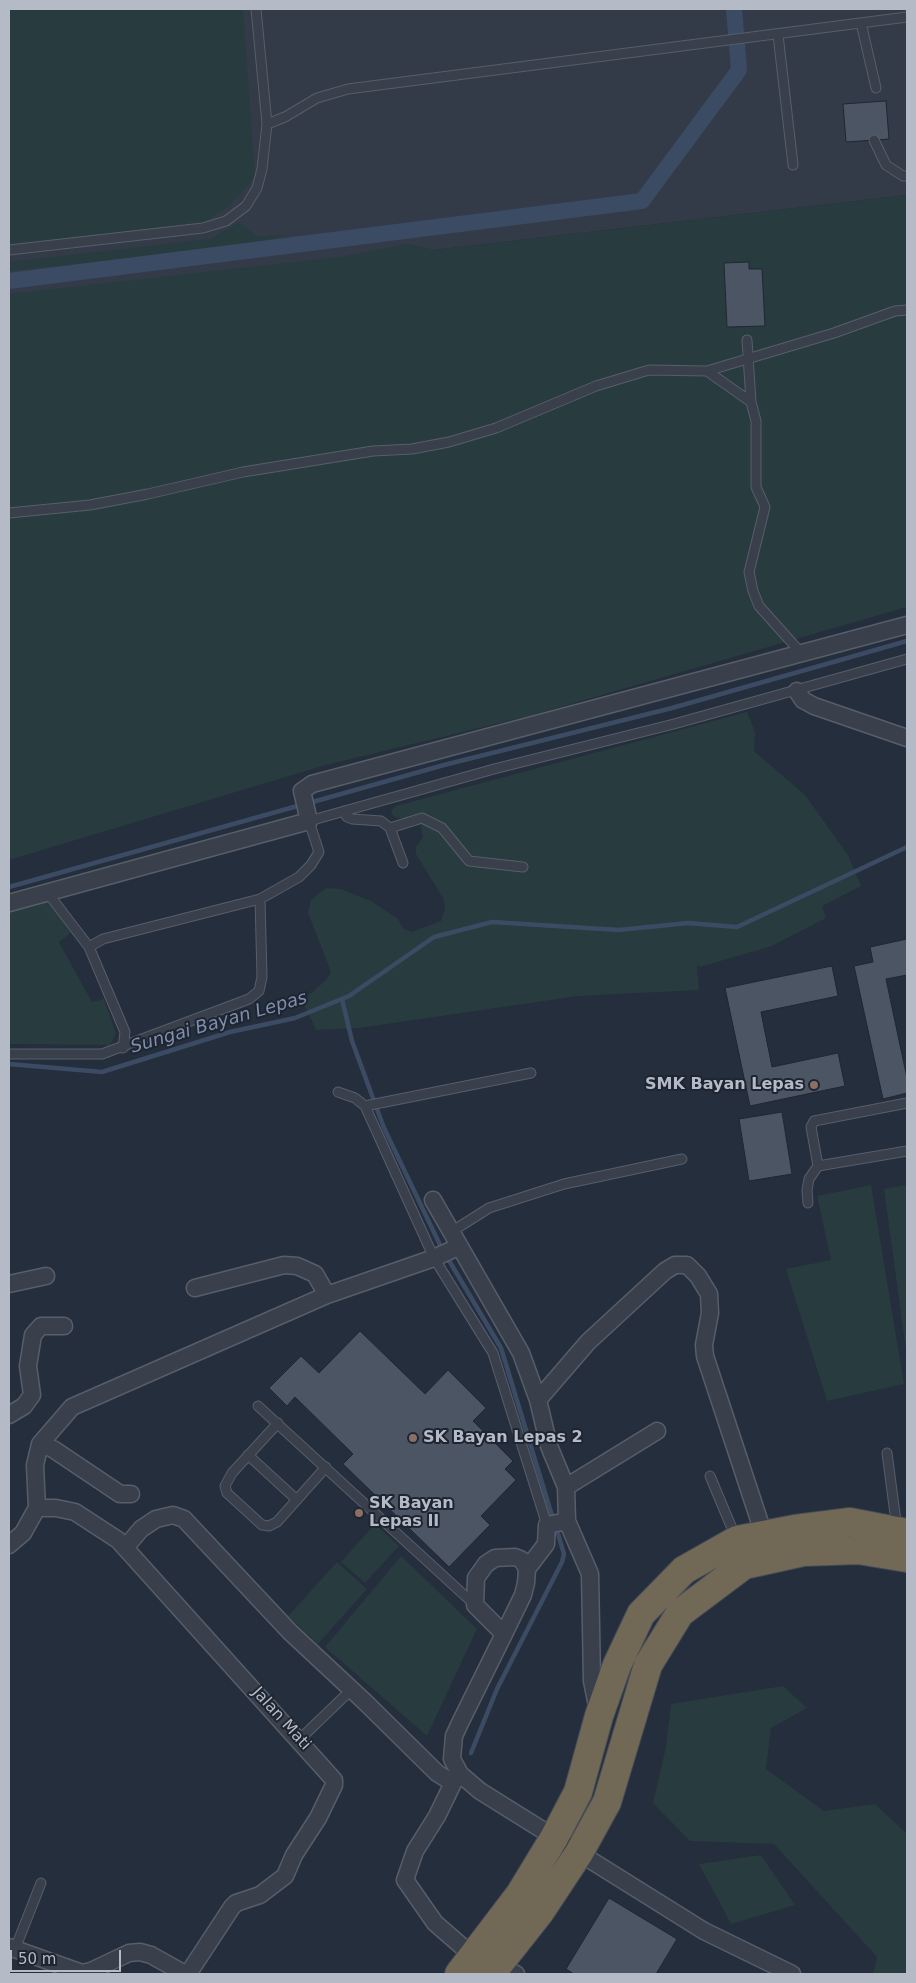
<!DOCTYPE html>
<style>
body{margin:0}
#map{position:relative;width:916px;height:1983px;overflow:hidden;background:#252e3c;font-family:"DejaVu Sans",sans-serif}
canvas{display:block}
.frame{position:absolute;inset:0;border:10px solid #b4bbc7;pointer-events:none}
.scale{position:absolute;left:10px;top:1950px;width:111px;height:22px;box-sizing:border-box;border:2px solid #b4bbc7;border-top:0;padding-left:6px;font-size:15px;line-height:18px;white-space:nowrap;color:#b4bbc7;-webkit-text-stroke:4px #1e2531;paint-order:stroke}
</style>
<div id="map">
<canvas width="916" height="1983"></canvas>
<div class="frame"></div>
<div class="scale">50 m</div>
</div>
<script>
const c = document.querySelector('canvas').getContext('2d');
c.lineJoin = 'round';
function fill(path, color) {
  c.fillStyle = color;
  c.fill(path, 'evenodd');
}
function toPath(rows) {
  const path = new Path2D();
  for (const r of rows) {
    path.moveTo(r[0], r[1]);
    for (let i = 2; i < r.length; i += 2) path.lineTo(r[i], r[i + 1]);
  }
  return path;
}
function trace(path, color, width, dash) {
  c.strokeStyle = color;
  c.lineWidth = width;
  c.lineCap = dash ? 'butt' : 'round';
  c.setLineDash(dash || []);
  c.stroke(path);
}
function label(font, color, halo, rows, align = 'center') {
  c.font = font + ' "DejaVu Sans",sans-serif';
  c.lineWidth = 4;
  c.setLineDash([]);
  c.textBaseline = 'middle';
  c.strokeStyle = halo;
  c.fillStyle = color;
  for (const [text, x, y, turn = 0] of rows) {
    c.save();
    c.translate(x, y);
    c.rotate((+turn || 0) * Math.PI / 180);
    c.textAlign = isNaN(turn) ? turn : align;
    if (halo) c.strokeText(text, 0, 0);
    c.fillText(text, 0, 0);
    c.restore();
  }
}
fill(toPath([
 [9,9,907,9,907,195,434,250,9,307]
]), '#333b49');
fill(toPath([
 [9,9,243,9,255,178,229,206,200,225,9,248],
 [907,195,907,607,529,716,326,765,9,860,9,294,340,257,408,244,434,250],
 [239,222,257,236,289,235,241,246,9,271,9,262,210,239],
 [747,712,755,732,754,751,805,795,848,855,861,886,822,906,826,918,772,946,700,967,697,965,699,990,578,996,359,1028,316,1030,304,1004,309,995,327,979,331,972,308,913,311,900,326,888,341,889,371,901,397,918,404,929,411,932,441,921,445,909,444,900,416,854,416,847,423,837,420,824,393,816,391,810,396,806],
 [48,901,71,933,59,942,92,1002,104,999,116,1034,110,1045,9,1044,9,912],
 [871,1185,904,1384,827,1401,786,1269,831,1260,817,1196],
 [907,1185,907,1358,884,1189],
 [375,1524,399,1546,365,1583,341,1562],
 [401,1556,477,1629,427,1736,325,1647],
 [337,1562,367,1589,318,1644,288,1616],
 [783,1686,807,1708,771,1728,766,1769,824,1811,875,1804,907,1834,907,1974,873,1974,877,1957,774,1844,690,1841,653,1803,666,1747,671,1704],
 [761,1855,795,1905,731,1924,699,1864]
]), '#283b3e');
trace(toPath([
 [309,803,444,765,672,708,907,641],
 [9,887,301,805],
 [342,999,352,1041,384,1128,441,1247,501,1348,553,1519],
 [9,1064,102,1072,230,1032,295,1018,349,996,434,937,492,922,619,930,688,923,737,927,907,847],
 [471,1753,497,1689,562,1562,564,1554,556,1527]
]), '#3c4b64', 4.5);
trace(toPath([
 [9,281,642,201,739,70,734,9]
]), '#3c4b64', 16);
const building = toPath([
 [886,101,889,139,846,142,843,104,886,101],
 [749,262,749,269,762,269,765,326,727,327,724,263,749,262],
 [907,939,907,975,886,979,907,1078,907,1093,883,1099,854,966,873,962,870,947,907,939],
 [832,966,838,996,761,1012,772,1067,838,1053,845,1086,750,1106,725,988,832,966],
 [782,1112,792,1174,749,1181,739,1119,782,1112],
 [360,1331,425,1394,448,1370,486,1408,473,1421,513,1461,505,1469,516,1480,481,1516,490,1525,449,1567,343,1464,353,1454,295,1397,287,1406,269,1388,301,1356,319,1373,360,1331],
 [609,1898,677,1939,656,1974,574,1974,566,1969,609,1898]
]);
fill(building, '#4b5564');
trace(building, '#202733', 1);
const lane = toPath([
 [861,23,876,88],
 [778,35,793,165],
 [267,124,285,117,317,98,348,89,907,17],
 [874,140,886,165,903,176,907,176],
 [9,250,203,228,226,221,246,206,257,188,262,169,267,124,256,9],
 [747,340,751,402,756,421,756,487,765,507,749,572,753,591,759,606,802,654],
 [707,371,751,402],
 [9,513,90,505,148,494,243,472,373,451,412,449,449,442,496,428,596,386,649,370,707,371,834,333,895,311,907,310],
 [344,811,347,817,352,819,381,821,390,828,403,863],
 [390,828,422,818,442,828,469,861,523,867],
 [47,892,89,947,125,1032,123,1048],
 [89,947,103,939,260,899,299,877,311,865,319,852,309,821,494,769,674,724,907,659],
 [9,1054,102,1054,249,999,259,991,262,977,260,899],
 [338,1092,355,1098,365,1106,434,1258,493,1353,547,1525],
 [365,1106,531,1073],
 [818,1166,811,1127,814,1121,907,1103],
 [808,1203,807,1190,809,1179,818,1166,907,1151],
 [451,1232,489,1208,564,1184,682,1159],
 [258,1406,475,1605],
 [278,1423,232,1473,225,1486,227,1493,262,1525,269,1526,277,1522,326,1467],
 [887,1453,897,1529],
 [248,1455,297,1500],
 [710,1476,736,1538],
 [299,1740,352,1689],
 [15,1949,41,1883]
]);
const street = toPath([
 [797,691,803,700,814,706,907,738],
 [9,903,309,821,302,791,312,784,907,625],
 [433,1200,521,1353,538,1400,549,1446,566,1487,567,1521,590,1574,592,1681,598,1711],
 [9,1284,46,1276],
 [195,1288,284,1265,297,1266,315,1274,327,1295],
 [538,1400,588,1342,665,1271,675,1265,687,1265,698,1276,709,1294,710,1313,704,1345,705,1356,764,1535],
 [9,1415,24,1406,32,1395,28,1366,33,1335,41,1326,64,1326],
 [40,1444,53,1449,120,1494,131,1494],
 [566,1487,657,1431],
 [37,1508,56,1508,75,1512,118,1540,334,1780,334,1785,318,1818,294,1855,285,1876,260,1895,236,1903,232,1907,188,1974],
 [9,1545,23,1533,37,1508,35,1465,40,1444,72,1407,327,1295,434,1258,458,1247],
 [125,1548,141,1529,156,1519,173,1515,184,1519,290,1632,365,1702,437,1773,453,1783],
 [527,1569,546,1544,547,1525,567,1521],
 [504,1634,475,1605,476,1578,486,1564,495,1558,515,1557,522,1560,527,1569,526,1583,523,1595,504,1634,459,1725,454,1736,452,1759,460,1774,480,1791,704,1931,792,1974],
 [459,1775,453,1783,437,1816,415,1851,405,1880,435,1923,473,1956],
 [9,1947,82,1973,91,1971,129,1953,140,1952,151,1955,185,1974],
 [497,1967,516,1974]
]);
const highway = toPath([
 [459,1974,520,1894,554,1838,578,1792,599,1716,617,1665,641,1614,684,1570,737,1540,795,1529,850,1522,907,1533],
 [491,1974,540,1912,579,1853,607,1802,648,1665,680,1613,744,1565,803,1552,858,1550,907,1558]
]);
trace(lane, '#575e6a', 11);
trace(street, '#575e6a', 19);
trace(highway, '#444b57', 30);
trace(lane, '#39404c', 9);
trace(street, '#39404c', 16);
trace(highway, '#716856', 28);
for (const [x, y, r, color] of [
 [814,1085,5,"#8d6e63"],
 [413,1438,5,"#8d6e63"],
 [359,1513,5,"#8d6e63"]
]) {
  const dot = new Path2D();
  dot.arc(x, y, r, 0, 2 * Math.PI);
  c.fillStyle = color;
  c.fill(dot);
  trace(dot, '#1e2531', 2);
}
label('bold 16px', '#b4bbc7', '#1e2531', [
 ["SMK Bayan Lepas",804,1085,"right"],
 ["SK Bayan Lepas 2",423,1438],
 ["SK Bayan",369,1504],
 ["Lepas II",369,1522]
], 'left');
label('16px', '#b4bbc7', '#1e2531', [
 ["Jalan Mati",281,1719,48]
]);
label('italic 18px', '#7e90ad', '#1e2531', [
 ["Sungai Bayan Lepas",219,1023,-16]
]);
</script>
